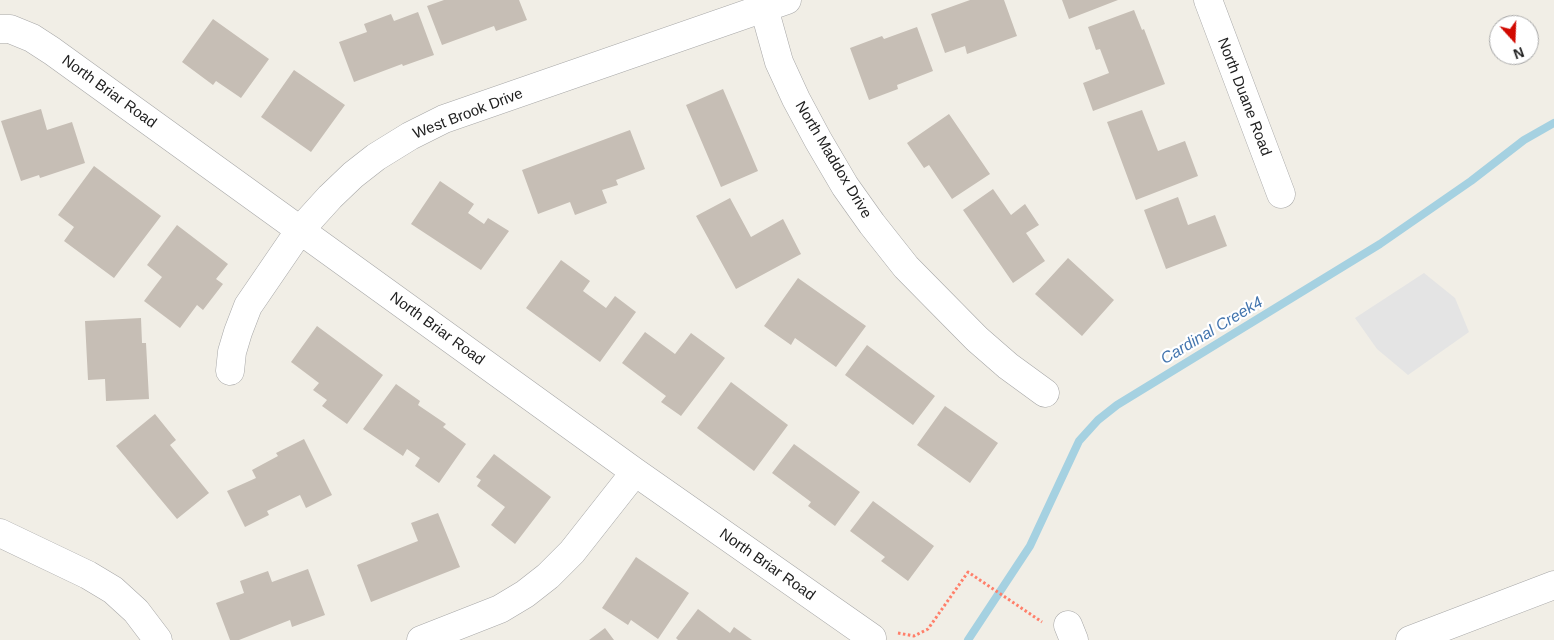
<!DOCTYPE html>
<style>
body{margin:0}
#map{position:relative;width:1554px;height:640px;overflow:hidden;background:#f1eee6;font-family:Helvetica,sans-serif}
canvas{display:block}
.north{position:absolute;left:1489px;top:15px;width:50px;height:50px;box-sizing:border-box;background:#fff;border:1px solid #a6a6a6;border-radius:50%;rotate:160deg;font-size:14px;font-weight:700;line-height:20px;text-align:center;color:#202020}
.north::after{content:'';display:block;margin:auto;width:18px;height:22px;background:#d10900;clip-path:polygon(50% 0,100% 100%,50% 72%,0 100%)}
</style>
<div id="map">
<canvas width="1554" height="640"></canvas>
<div class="north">N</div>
</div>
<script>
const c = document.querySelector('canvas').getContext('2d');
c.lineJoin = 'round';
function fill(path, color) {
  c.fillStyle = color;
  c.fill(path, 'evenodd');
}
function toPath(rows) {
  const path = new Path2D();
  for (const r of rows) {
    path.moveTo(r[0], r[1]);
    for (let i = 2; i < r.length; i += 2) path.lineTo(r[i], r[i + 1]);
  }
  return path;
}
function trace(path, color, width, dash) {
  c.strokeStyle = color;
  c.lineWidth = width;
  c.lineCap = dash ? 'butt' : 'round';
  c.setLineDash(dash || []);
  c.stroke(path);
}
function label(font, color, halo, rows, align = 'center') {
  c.font = font + ' Helvetica,sans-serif';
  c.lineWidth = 4.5;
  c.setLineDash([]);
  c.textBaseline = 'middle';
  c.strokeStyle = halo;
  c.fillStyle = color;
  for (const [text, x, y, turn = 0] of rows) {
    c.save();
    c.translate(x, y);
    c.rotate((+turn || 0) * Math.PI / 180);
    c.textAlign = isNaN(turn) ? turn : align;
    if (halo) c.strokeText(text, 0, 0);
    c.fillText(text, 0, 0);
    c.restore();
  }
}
fill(toPath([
 [1424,273,1455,298,1469,332,1408,375,1377,349,1355,318]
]), '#e4e4e4');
trace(toPath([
 [968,640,1030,546,1079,441,1098,420,1117,405,1380,244,1471,181,1524,140,1554,123]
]), '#a5d1e1', 8);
fill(toPath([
 [444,0,519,0,527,20,496,31,494,26,442,45,427,6],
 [970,0,1004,0,1017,36,967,54,965,46,945,53,931,14],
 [1062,0,1118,0,1069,19],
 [1134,10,1142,30,1144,29,1165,84,1093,111,1083,83,1109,73,1100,49,1096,50,1088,27],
 [418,12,434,55,403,66,402,64,354,82,339,42,367,32,364,24,391,14,394,21],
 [213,19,269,59,241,98,216,81,213,85,182,62],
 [917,27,933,71,897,85,898,89,869,100,850,48,882,36,884,39],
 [294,70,345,105,311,152,261,117],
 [723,89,758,171,721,187,686,105],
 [41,109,47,130,72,122,85,163,40,178,39,175,21,181,1,121],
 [1142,110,1158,151,1185,141,1198,176,1136,200,1107,122],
 [949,114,990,174,952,199,929,165,924,168,907,143],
 [630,130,645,169,616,180,618,185,602,190,607,203,575,215,570,202,538,214,522,170],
 [94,166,161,216,114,278,64,241,74,227,58,215],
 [440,181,474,204,468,213,484,224,488,218,509,231,481,270,411,224],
 [993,189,1011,215,1025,204,1039,225,1026,233,1045,261,1013,283,963,210],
 [1178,197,1188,225,1215,215,1227,246,1166,269,1144,210],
 [730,198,751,237,783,219,801,254,736,289,696,216],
 [177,225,228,264,216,279,223,284,203,310,197,305,180,328,144,301,162,277,147,265],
 [1068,258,1114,300,1082,336,1035,294],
 [561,260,590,281,583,291,606,308,615,296,636,312,600,362,526,308],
 [798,278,866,326,836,367,795,338,791,345,764,326],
 [141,318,142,343,146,343,149,399,106,401,105,379,88,380,85,321],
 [317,326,383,375,347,424,322,406,327,400,313,390,319,383,291,362],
 [645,332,675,354,691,333,725,358,681,416,661,402,666,396,622,363],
 [867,345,935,396,913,425,845,375],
 [731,382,788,425,754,471,697,428],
 [396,384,420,401,418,405,446,424,443,427,466,444,439,483,415,466,420,458,407,449,403,456,363,429],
 [945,406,998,443,970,483,917,445],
 [155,414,176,440,170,445,209,493,177,519,116,446],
 [304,439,332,495,306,508,300,495,267,511,269,515,245,527,227,491,256,478,252,470,278,456,276,453],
 [794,444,860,492,835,526,808,506,811,502,772,473],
 [494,454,551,497,515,544,491,525,505,507,477,486,481,480,476,477],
 [873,501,934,546,908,581,881,561,885,557,850,531],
 [438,513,460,567,371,602,357,565,418,541,411,523],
 [636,557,689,593,658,639,631,620,628,625,602,608],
 [308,569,325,615,292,627,290,620,239,640,230,640,216,603,244,593,240,581,268,571,272,582],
 [698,609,730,633,734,627,752,640,678,640,676,638],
 [605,628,614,640,589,640]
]), '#c6beb5');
const street = toPath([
 [1208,0,1281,194],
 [764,8,779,62,796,99,818,140,845,186,872,224,906,267,977,339,1008,366,1045,393],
 [0,29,10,29,32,38,52,51,635,472,872,638],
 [230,371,232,352,238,332,248,306,300,230,330,197,353,175,376,157,410,136,444,119,787,0],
 [0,533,88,575,113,590,136,611,158,640],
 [1068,625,1074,640],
 [421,640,500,609,525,594,548,576,572,552,635,472],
 [1410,640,1554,585]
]);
trace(street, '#a7a7a7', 29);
trace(toPath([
 [898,633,914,636,928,629,968,572,1042,622]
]), '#ff7f6a', 3, [2.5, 2.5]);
trace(street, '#fff', 28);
label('15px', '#202020', '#fff', [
 ["North Briar Road",109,92,36],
 ["North Duane Road",1244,97,69],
 ["West Brook Drive",468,114,-21],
 ["North Maddox Drive",833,160,59],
 ["North Briar Road",437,329,36],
 ["North Briar Road",767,565,35]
]);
label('italic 16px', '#4375ae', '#fff', [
 ["Cardinal Creek4",1212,331,-31]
]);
</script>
